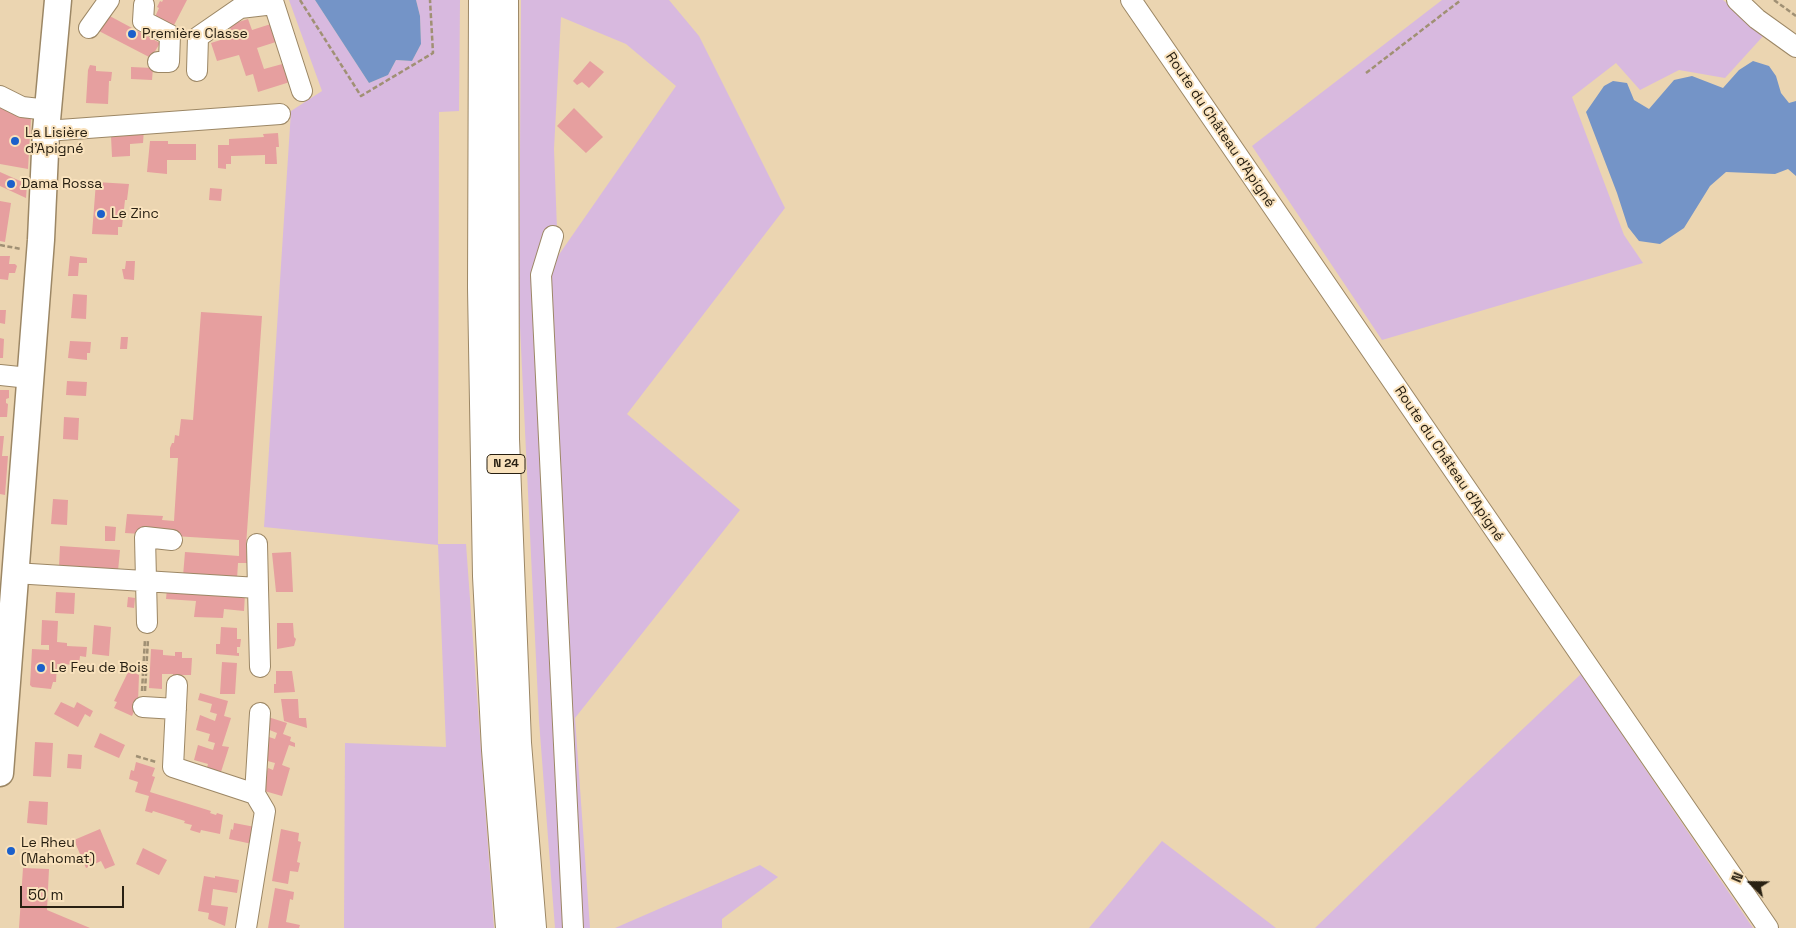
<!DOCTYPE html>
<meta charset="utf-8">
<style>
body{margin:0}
#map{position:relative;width:1796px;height:928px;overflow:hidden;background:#ebd5b1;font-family:"Space Grotesk",sans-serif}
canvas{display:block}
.north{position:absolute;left:1726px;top:858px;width:50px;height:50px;-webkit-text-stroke:4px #f9e2bd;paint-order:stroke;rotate:293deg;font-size:14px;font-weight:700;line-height:20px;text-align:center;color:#282012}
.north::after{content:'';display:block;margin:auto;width:18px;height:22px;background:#282012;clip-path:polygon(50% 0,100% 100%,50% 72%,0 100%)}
.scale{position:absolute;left:20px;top:886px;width:104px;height:22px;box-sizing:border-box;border:2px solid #282012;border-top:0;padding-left:6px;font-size:15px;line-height:18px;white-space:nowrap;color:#282012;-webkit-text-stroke:4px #f9e2bd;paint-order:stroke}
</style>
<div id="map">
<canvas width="1796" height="928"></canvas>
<div class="north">N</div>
<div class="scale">50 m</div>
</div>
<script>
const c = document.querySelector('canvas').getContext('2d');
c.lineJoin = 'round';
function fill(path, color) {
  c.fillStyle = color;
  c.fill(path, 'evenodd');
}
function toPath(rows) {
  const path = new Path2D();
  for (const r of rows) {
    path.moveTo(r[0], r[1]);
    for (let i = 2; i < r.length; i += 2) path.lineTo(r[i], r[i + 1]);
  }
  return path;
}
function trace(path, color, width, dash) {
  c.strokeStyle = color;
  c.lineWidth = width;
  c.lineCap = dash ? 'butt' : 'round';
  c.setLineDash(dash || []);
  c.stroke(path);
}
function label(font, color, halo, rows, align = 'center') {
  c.font = font + ' "Space Grotesk",sans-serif';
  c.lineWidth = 4;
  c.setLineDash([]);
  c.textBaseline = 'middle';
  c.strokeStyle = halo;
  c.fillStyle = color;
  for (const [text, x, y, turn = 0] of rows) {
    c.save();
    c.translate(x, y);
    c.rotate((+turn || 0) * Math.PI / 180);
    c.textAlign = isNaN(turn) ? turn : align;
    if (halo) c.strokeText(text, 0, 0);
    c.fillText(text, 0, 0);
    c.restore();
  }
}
fill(toPath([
 [289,0,315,0,369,83,388,75,396,60,412,61,421,44,420,16,416,0,460,0,459,111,439,112,438,544,466,544,494,928,344,928,345,743,446,747,438,545,264,527,291,111,322,91],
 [521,0,669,0,699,36,785,208,627,414,740,510,575,718,590,928,555,928,539,721,519,306],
 [561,17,626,44,676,86,558,256,554,149],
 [1442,0,1723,0,1765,34,1725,78,1679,70,1640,90,1616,63,1572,97,1624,235,1643,263,1382,340,1252,146],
 [1581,674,1753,928,1315,928,1421,825],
 [1162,841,1276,928,1089,928],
 [760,865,778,877,722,919,722,928,615,928]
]), '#d8b9df');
fill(toPath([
 [315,0,416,0,420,16,421,44,412,61,396,60,388,75,369,83],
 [1753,61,1769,66,1776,76,1781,93,1789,103,1796,101,1796,176,1788,169,1775,174,1726,172,1710,186,1684,228,1660,244,1639,241,1628,227,1617,193,1586,112,1604,86,1613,81,1627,83,1634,100,1649,109,1674,80,1692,76,1723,88,1739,70]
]), '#7494c7');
fill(toPath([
 [163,0,187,0,172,29,155,17,159,8,157,7,160,1,162,2],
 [106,14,160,43,151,58,97,30],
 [248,19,252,30,274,23,279,41,257,48,264,69,286,63,293,81,258,92,253,74,246,76,239,55,217,61,211,43,233,36,229,25],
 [590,61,604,72,589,88,582,82,577,85,573,81],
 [90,65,96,66,96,71,112,72,111,81,109,81,108,104,86,103,88,70],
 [131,67,153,68,152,80,131,79],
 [0,107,23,117,31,118,28,169,0,164],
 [574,108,603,137,586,153,557,126],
 [144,129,143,143,130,144,130,156,112,157,111,136],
 [278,133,279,147,276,147,277,164,265,164,265,155,231,156,231,164,226,164,226,169,218,168,218,145,229,145,229,139,264,137,263,134],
 [150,141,168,141,168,144,196,144,196,160,167,160,167,174,147,172],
 [0,172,27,184,26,198,0,186],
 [96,182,129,184,127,200,125,200,122,227,118,227,118,235,92,234],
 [210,188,222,189,221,201,209,200],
 [0,201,11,203,5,242,0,241],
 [0,256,10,256,9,264,15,264,17,266,15,273,9,273,8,280,0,279],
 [70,256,87,258,87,263,79,263,78,276,68,276],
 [126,261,135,261,134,280,124,279,122,269,125,269],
 [73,294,87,295,86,319,71,318],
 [0,310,6,310,5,324,0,323],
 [201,312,262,316,246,546,247,563,238,563,237,579,183,576,185,552,239,556,239,540,125,533,127,514,163,516,162,520,174,521,178,458,170,458,170,448,172,443,174,443,175,435,179,436,181,419,193,420],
 [121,337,128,337,127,349,120,349],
 [0,338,4,339,3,358,0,358],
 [70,341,91,342,90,353,87,353,87,360,68,358],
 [67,381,87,382,86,396,66,395],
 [0,390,9,390,9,398,6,399,6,403,8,404,7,417,0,417],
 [64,417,79,418,78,440,63,439],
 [0,436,4,436,2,456,8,456,5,495,0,494],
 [53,499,68,500,67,525,51,524],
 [105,526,116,527,115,541,105,541],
 [60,546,120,550,118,571,59,567],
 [291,552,293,592,276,592,272,553],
 [167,588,245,594,244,611,224,609,223,618,194,617,196,601,166,599],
 [56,592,75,593,74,614,55,613],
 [128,597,135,598,134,608,127,607],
 [42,620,58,621,57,642,67,643,67,646,87,647,86,657,80,656,79,665,57,664,56,682,53,682,51,689,32,687,30,685,32,649,49,650,49,645,41,645],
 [277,623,293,623,294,637,296,639,294,646,277,649],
 [94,625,111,627,109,656,92,654],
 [221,627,237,628,237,639,241,639,240,647,237,647,237,653,239,653,239,656,216,654,216,644,220,644],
 [151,649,163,650,163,655,175,656,175,652,182,652,182,658,192,658,191,675,182,675,182,678,173,677,173,674,162,674,162,689,149,688],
 [222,662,237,663,235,694,220,694],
 [129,670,139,675,138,702,132,716,114,708,117,702,114,701],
 [276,671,292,671,295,692,274,693,274,684,276,684],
 [200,693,228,701,224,716,231,718,222,746,229,747,220,775,206,771,208,764,194,760,198,745,213,750,215,743,208,741,210,734,196,730,200,715,215,721,217,714,210,712,212,704,198,700],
 [281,699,298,699,299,718,306,718,307,728,284,721],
 [61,702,74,708,77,702,93,711,90,717,85,714,78,727,54,714],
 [268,717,287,723,283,734,291,737,290,741,295,743,295,747,289,745,282,765,290,768,282,796,261,790,268,768,273,770,275,763,264,760,264,752,269,737,275,739,277,733,267,729],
 [100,733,125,745,119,758,94,747],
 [35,742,53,743,51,777,33,776],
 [68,754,82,755,81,769,67,768],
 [136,762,155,768,152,776,155,777,150,792,211,811,210,813,216,815,217,813,223,815,220,834,201,830,200,833,190,830,192,825,184,823,185,821,153,811,152,813,145,811,149,796,135,792,138,782,129,779,131,770,134,771],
 [29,801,48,802,47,825,27,823],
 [234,823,255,827,252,844,229,839,231,829,233,830],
 [100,829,115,865,105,869,101,861,86,868,74,840],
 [281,829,299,833,298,841,301,842,297,862,300,863,298,872,290,871,288,884,272,881],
 [143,848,167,860,159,875,136,864],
 [23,868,49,869,47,910,90,928,19,928],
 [204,876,215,878,215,876,239,880,237,893,213,889,211,905,228,907,225,926,208,919,209,913,198,911],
 [275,888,294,892,293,900,290,899,286,922,300,925,299,928,268,928]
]), '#e69f9f');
const minor = toPath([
 [1131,0,1768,928],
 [1737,0,1757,19,1796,47],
 [144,5,143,21,170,35,169,62,158,62],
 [89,28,109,0],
 [197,71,198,37,240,8,274,4,302,91],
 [0,96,22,107,48,110],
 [46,131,280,114],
 [553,236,541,275,573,928],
 [0,375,29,378],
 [257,544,258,588],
 [14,573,258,588,260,667],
 [147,623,145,537,172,540],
 [177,685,173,767,255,794,265,811,246,928],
 [143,707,176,709],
 [255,794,260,713]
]);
const major = toPath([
 [0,773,41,240,46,131,58,0]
]);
const highway = toPath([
 [483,0,482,288,487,576,496,750,510,928],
 [504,0,505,439,517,743,532,928]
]);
trace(minor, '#9c8765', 22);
trace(major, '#9c8765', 29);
trace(highway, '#9c8765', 30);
trace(toPath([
 [300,0,361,96,433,53,430,0],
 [1774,0,1796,16],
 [1366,73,1461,0],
 [0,245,21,249],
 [142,691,145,639],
 [145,691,148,639],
 [136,756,156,762]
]), '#a09074', 2.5, [5, 2.5]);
trace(minor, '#fff', 20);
trace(major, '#fff', 26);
trace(highway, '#fff', 28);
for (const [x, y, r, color] of [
 [132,34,5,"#1b60cb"],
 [15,141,5,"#1b60cb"],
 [11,184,5,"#1b60cb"],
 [101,214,5,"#1b60cb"],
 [41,668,5,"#1b60cb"],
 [11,851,5,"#1b60cb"]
]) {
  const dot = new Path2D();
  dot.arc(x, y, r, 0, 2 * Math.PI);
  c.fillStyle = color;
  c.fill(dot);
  trace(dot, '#f9e2bd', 2);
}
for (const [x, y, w] of [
 [506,464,38]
]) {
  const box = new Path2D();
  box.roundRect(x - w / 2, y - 9.5, w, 19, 4);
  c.fillStyle = '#f9e2bd';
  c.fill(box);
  trace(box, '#282012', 1);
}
label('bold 12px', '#282012', null, [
 ["N 24",506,464]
]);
label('14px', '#282012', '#f9e2bd', [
 ["Première Classe",142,34],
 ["La Lisière",25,133],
 ["d'Apigné",25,149],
 ["Dama Rossa",21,184],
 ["Le Zinc",111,214],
 ["Le Feu de Bois",51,668],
 ["Le Rheu",21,843],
 ["(Mahomat)",21,859]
], 'left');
label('14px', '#282012', '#f9e2bd', [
 ["Route du Château d'Apigné",1220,130,56],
 ["Route du Château d'Apigné",1449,464,56]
]);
</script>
